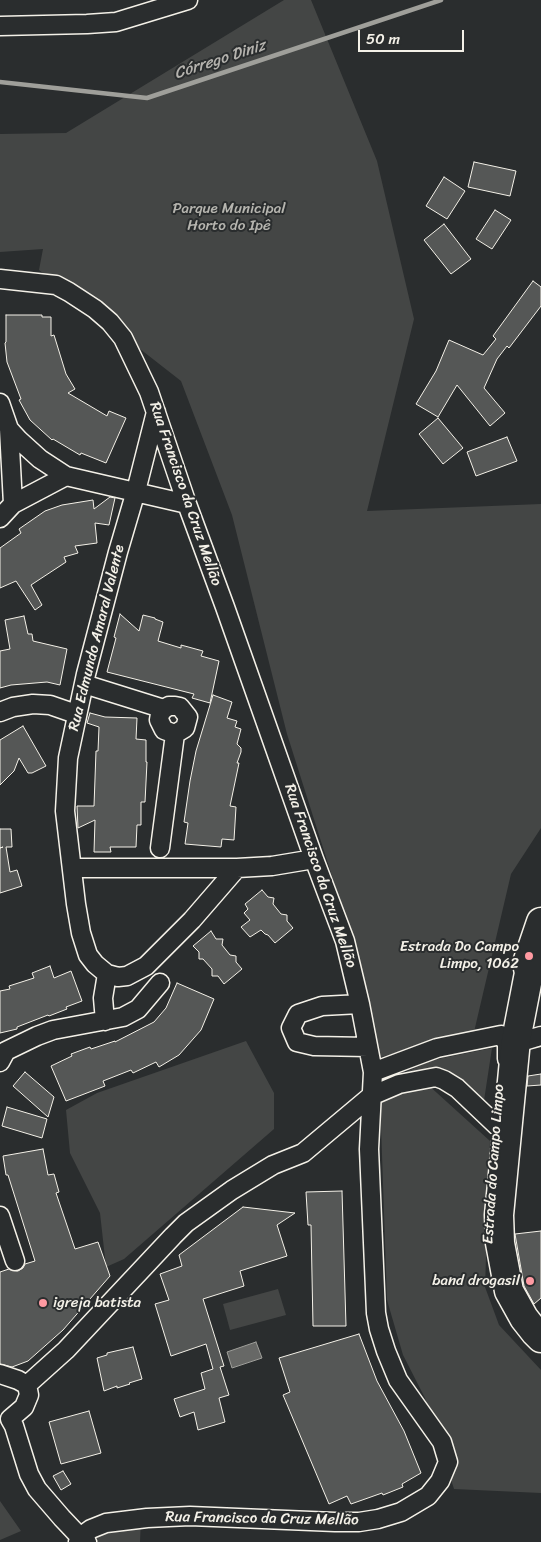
<!DOCTYPE html>
<meta charset="utf-8">
<style>
body{margin:0}
#map{position:relative;width:541px;height:1542px;overflow:hidden;background:#2a2d2e;font-family:Sriracha,sans-serif}
canvas{display:block}
.scale{position:absolute;left:358px;top:30px;width:106px;height:22px;box-sizing:border-box;border:2px solid #f4f1e8;border-top:0;padding-left:6px;font-size:15px;line-height:18px;white-space:nowrap;color:#f4f1e8;-webkit-text-stroke:4px #2a2d2e;paint-order:stroke}
</style>
<div id="map">
<canvas width="541" height="1542"></canvas>
<div class="scale">50 m</div>
</div>
<script>
const c = document.querySelector('canvas').getContext('2d');
c.lineJoin = 'round';
function fill(path, color) {
  c.fillStyle = color;
  c.fill(path, 'evenodd');
}
function toPath(rows) {
  const path = new Path2D();
  for (const r of rows) {
    path.moveTo(r[0], r[1]);
    for (let i = 2; i < r.length; i += 2) path.lineTo(r[i], r[i + 1]);
  }
  return path;
}
function trace(path, color, width, dash) {
  c.strokeStyle = color;
  c.lineWidth = width;
  c.lineCap = dash ? 'butt' : 'round';
  c.setLineDash(dash || []);
  c.stroke(path);
}
function label(font, color, halo, rows, align = 'center') {
  c.font = font + ' Sriracha,sans-serif';
  c.lineWidth = 4;
  c.setLineDash([]);
  c.textBaseline = 'middle';
  c.strokeStyle = halo;
  c.fillStyle = color;
  for (const [text, x, y, turn = 0] of rows) {
    c.save();
    c.translate(x, y);
    c.rotate((+turn || 0) * Math.PI / 180);
    c.textAlign = isNaN(turn) ? turn : align;
    if (halo) c.strokeText(text, 0, 0);
    c.fillText(text, 0, 0);
    c.restore();
  }
}
fill(toPath([
 [284,0,311,0,377,161,414,319,367,511,541,504,541,828,511,874,474,1032,377,1058,338,895,287,734,232,515,181,381,39,270,43,249,0,252,0,134,66,133],
 [246,1041,274,1093,274,1129,124,1259,106,1267,100,1213,70,1153,66,1110,97,1093],
 [492,1048,483,1107,450,1079,392,1078,433,1060],
 [426,1083,490,1141,485,1287,499,1325,541,1370,541,1493,454,1489,425,1398,403,1355,387,1300,380,1097],
 [278,1289,286,1315,230,1330,223,1304],
 [0,1501,21,1531,0,1540],
 [141,1519,140,1542,79,1542]
]), '#444645');
const water = toPath([
 [256,1342,262,1358,232,1368,227,1352,256,1342]
]);
fill(water, '#676866');
trace(water, '#9f9f9a', 1);
trace(toPath([
 [0,82,147,98,441,0]
]), '#9f9f9a', 4.5);
const building = toPath([
 [474,162,516,171,510,196,468,187,474,162],
 [444,177,465,191,447,219,426,206,444,177],
 [495,210,511,220,492,249,476,239,495,210],
 [444,224,471,259,451,274,424,240,444,224],
 [533,281,541,287,541,306,509,348,507,346,497,359,484,388,505,413,490,426,457,385,438,417,416,404,436,371,449,340,483,355,496,339,493,336,533,281],
 [6,315,42,315,42,317,51,317,51,336,54,335,66,374,75,389,68,393,107,416,109,411,126,418,106,463,81,453,80,455,53,439,52,440,30,420,19,400,21,399,7,362,5,343,6,342,6,315],
 [438,418,463,448,443,464,419,434,438,418],
 [507,437,517,461,476,476,467,452,507,437],
 [110,497,115,498,109,525,95,523,97,543,75,546,78,553,64,557,66,562,31,585,42,605,35,610,16,581,0,588,0,548,21,533,19,529,45,511,62,505,93,500,94,509,110,497],
 [120,614,139,631,143,615,155,618,155,619,163,622,158,641,181,648,181,645,203,651,201,656,219,661,210,703,192,698,194,694,107,672,116,638,114,637,120,614],
 [24,616,28,634,32,634,33,641,67,649,60,685,47,682,11,685,0,688,0,651,10,649,5,620,24,616],
 [213,695,232,702,227,718,237,721,235,727,241,729,237,744,241,748,241,752,237,763,239,763,230,806,236,807,234,840,222,839,221,847,185,844,188,823,184,822,190,781,196,751,213,695],
 [90,713,105,717,137,718,136,739,146,740,146,762,147,762,145,802,141,802,141,825,137,825,136,847,110,847,111,852,94,852,95,820,78,828,77,806,94,806,96,751,98,751,99,727,87,723,90,713],
 [23,726,46,766,32,773,28,773,19,758,14,771,0,785,0,740,23,726],
 [0,829,11,829,12,847,6,847,10,872,17,870,22,886,0,893,0,848,3,847,0,848,0,829],
 [262,890,268,897,274,898,273,904,281,914,287,915,287,921,293,928,275,943,268,935,265,934,261,930,250,937,241,927,250,920,244,913,248,909,245,904,262,890],
 [211,931,216,939,223,939,222,945,230,955,236,956,236,962,242,969,224,984,218,976,212,976,212,969,203,959,199,959,199,952,193,946,211,931],
 [50,966,54,978,71,971,82,1001,66,1007,67,1009,49,1016,48,1015,17,1027,17,1029,0,1033,0,991,10,989,9,986,34,978,32,973,50,966],
 [177,983,214,999,201,1030,179,1055,159,1067,156,1062,133,1073,131,1070,103,1081,105,1086,66,1101,51,1066,72,1056,71,1054,90,1047,91,1049,115,1041,115,1042,154,1022,166,1008,177,983],
 [25,1072,54,1097,48,1117,13,1086,25,1072],
 [541,1074,541,1085,527,1086,528,1076,541,1074],
 [7,1107,47,1119,42,1138,2,1126,7,1107],
 [43,1149,48,1175,54,1174,59,1192,56,1193,75,1249,98,1242,110,1276,63,1330,28,1361,12,1367,0,1364,0,1272,9,1269,18,1271,23,1268,25,1264,35,1261,8,1175,6,1175,3,1156,43,1149],
 [342,1191,346,1326,313,1326,311,1225,308,1225,306,1192,342,1191],
 [243,1207,295,1213,277,1225,287,1256,240,1271,244,1286,203,1299,224,1366,220,1367,229,1395,219,1398,225,1422,198,1430,194,1412,180,1417,174,1399,205,1389,201,1373,213,1369,206,1344,171,1356,155,1304,169,1300,160,1274,182,1266,179,1255,243,1207],
 [541,1231,541,1298,534,1304,524,1286,515,1234,541,1231],
 [359,1334,377,1381,404,1431,421,1473,402,1484,403,1487,383,1495,382,1493,351,1504,347,1496,329,1504,283,1395,290,1392,279,1358,359,1334],
 [133,1347,142,1379,129,1383,130,1384,117,1388,117,1386,104,1391,97,1358,107,1355,107,1353,133,1347],
 [89,1411,101,1453,61,1464,49,1422,89,1411],
 [63,1471,71,1484,61,1490,53,1476,63,1471]
]);
fill(building, '#555756');
trace(building, '#f4f1e8', 1);
const minor = toPath([
 [0,26,87,24,116,22,188,0],
 [0,279,56,285,69,292,95,309,110,322,123,338,149,392,187,504,225,607,314,859,345,941,360,1004,373,1072,369,1149,376,1313,379,1329,386,1351,398,1380,442,1442,448,1462,440,1481,428,1496,401,1512,378,1519,359,1522,335,1522,190,1516,147,1518,106,1523,91,1529,80,1537,78,1542],
 [0,403,9,429,13,504],
 [156,412,136,491,118,552,86,674,68,758,65,811,76,904,81,933,88,955,95,964,107,974,118,977,127,976,146,966,192,920,237,868],
 [9,429,19,440,40,459,66,476,187,504],
 [0,518,13,504,66,476],
 [84,684,164,709,169,706,175,706,180,707,188,717,185,728,175,734,164,730,159,720,160,714,164,709],
 [0,712,13,707,33,704,50,705,76,714],
 [160,848,175,734],
 [72,868,237,868,272,866,314,859],
 [360,1004,322,1006,298,1014,291,1028,297,1042,314,1046,368,1047],
 [105,1021,103,998,107,974],
 [516,1040,527,1040,541,1036],
 [0,1062,6,1051,37,1036,53,1030,123,1017,138,1009,160,983],
 [373,1072,437,1048,501,1035,507,1043,507,1059],
 [0,1216,15,1261],
 [0,1374,18,1380,27,1385],
 [87,1542,80,1537,62,1518,37,1489,29,1474,14,1426,10,1419,24,1407,29,1395,27,1385,66,1350,173,1236,186,1223,232,1190,273,1165,303,1153,371,1096,399,1084,436,1077,444,1080,457,1088,497,1126]
]);
const primary = toPath([
 [541,922,527,963,529,973,516,1040,499,1215,500,1243,509,1291,524,1318,535,1332,541,1338]
]);
trace(minor, '#f4f1e8', 21);
trace(primary, '#f4f1e8', 31);
trace(minor, '#2a2d2e', 18);
trace(primary, '#2a2d2e', 28);
for (const [x, y, r, color] of [
 [529,956,5,"#ff9aa2"],
 [530,1281,5,"#ff9aa2"],
 [43,1303,5,"#ff9aa2"]
]) {
  const dot = new Path2D();
  dot.arc(x, y, r, 0, 2 * Math.PI);
  c.fillStyle = color;
  c.fill(dot);
  trace(dot, '#2a2d2e', 2);
}
label('15px', '#b6b5af', '#2a2d2e', [
 ["Parque Municipal",229,209],
 ["Horto do Ipê",229,226]
]);
label('15px', '#f4f1e8', '#2a2d2e', [
 ["Rua Francisco da Cruz Mellão",185,494,71],
 ["Rua Edmundo Amaral Valente",97,638,-76],
 ["Rua Francisco da Cruz Mellão",320,876,71],
 ["Estrada do Campo Limpo",494,1164,-86],
 ["Rua Francisco da Cruz Mellão",262,1519,1]
]);
label('15px', '#f4f1e8', '#2a2d2e', [
 ["Estrada Do Campo",519,947],
 ["Limpo, 1062",519,964],
 ["band drogasil",520,1281],
 ["igreja batista",53,1303,"left"]
], 'right');
label('italic 16px', '#b5b3ae', '#2a2d2e', [
 ["Córrego Diniz",220,60,-18]
]);
</script>
